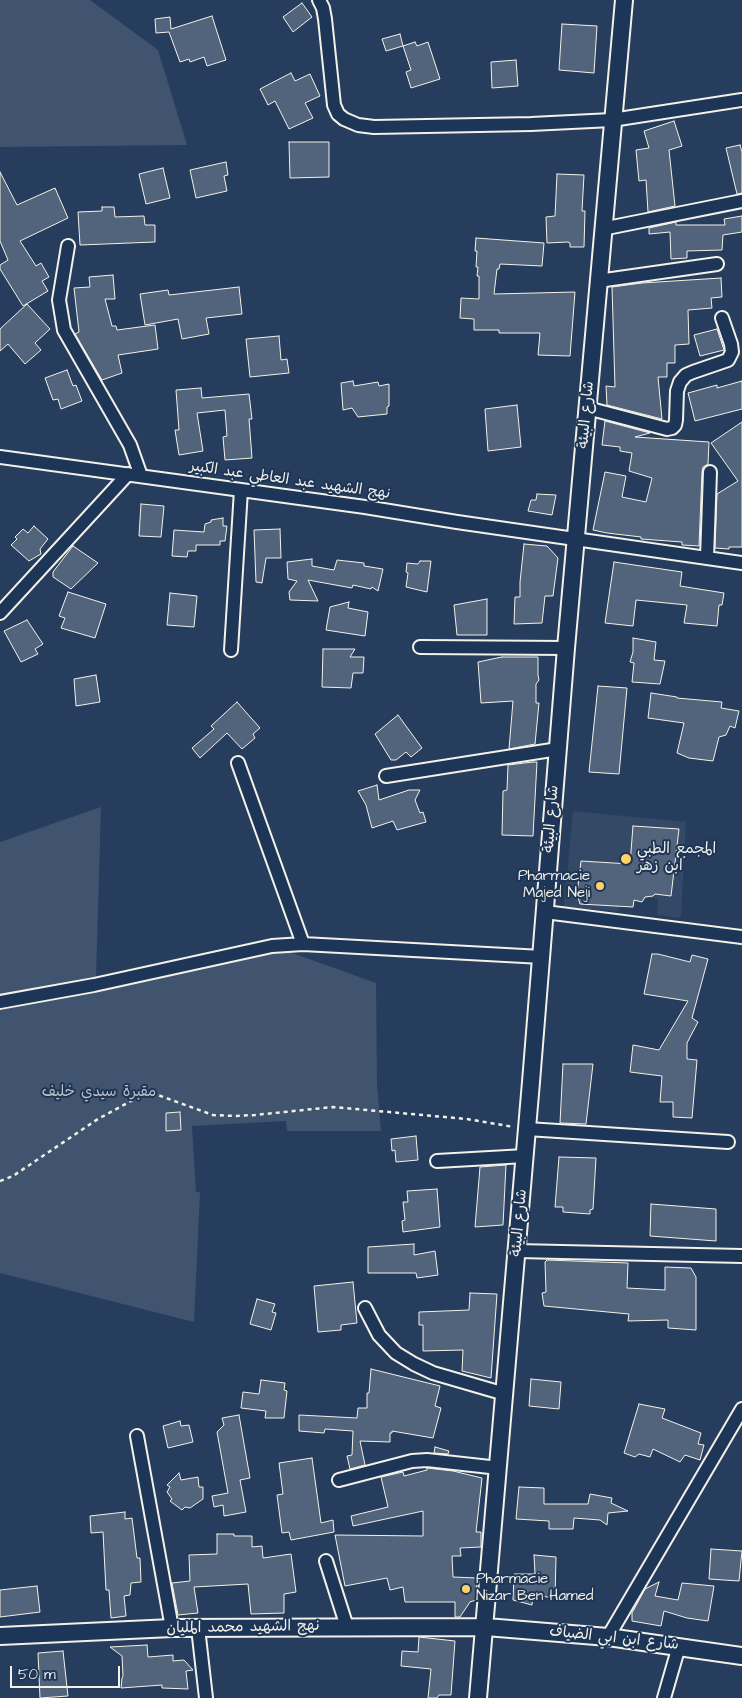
<!DOCTYPE html>
<meta charset="utf-8">
<style>
body{margin:0}
#map{position:relative;width:742px;height:1698px;overflow:hidden;background:#263d5d;font-family:"Architects Daughter",sans-serif}
canvas{display:block}
.scale{position:absolute;left:10px;top:1666px;width:110px;height:22px;box-sizing:border-box;border:2px solid #f4f1e8;border-top:0;padding-left:6px;font-size:15px;line-height:18px;white-space:nowrap;color:#f4f1e8;-webkit-text-stroke:4px #1d3557;paint-order:stroke}
</style>
<div id="map">
<canvas width="742" height="1698"></canvas>
<div class="scale">50 m</div>
</div>
<script>
const c = document.querySelector('canvas').getContext('2d');
c.lineJoin = 'round';
function fill(path, color) {
  c.fillStyle = color;
  c.fill(path, 'evenodd');
}
function toPath(rows) {
  const path = new Path2D();
  for (const r of rows) {
    path.moveTo(r[0], r[1]);
    for (let i = 2; i < r.length; i += 2) path.lineTo(r[i], r[i + 1]);
  }
  return path;
}
function trace(path, color, width, dash) {
  c.strokeStyle = color;
  c.lineWidth = width;
  c.lineCap = dash ? 'butt' : 'round';
  c.setLineDash(dash || []);
  c.stroke(path);
}
function label(font, color, halo, rows, align = 'center') {
  c.font = font + ' "Architects Daughter","Playpen Sans Arabic",sans-serif';
  c.lineWidth = 4;
  c.setLineDash([]);
  c.textBaseline = 'middle';
  c.strokeStyle = halo;
  c.fillStyle = color;
  for (const [text, x, y, turn = 0] of rows) {
    c.save();
    c.translate(x, y);
    c.rotate((+turn || 0) * Math.PI / 180);
    c.textAlign = isNaN(turn) ? turn : align;
    if (halo) c.strokeText(text, 0, 0);
    c.fillText(text, 0, 0);
    c.restore();
  }
}
fill(toPath([
 [573,811,686,822,681,918,657,915,658,899,649,897,642,902,634,901,633,908,621,906,617,911,564,907]
]), '#334966');
fill(toPath([
 [0,0,90,0,158,50,187,145,0,147],
 [101,807,96,979,0,996,0,842],
 [281,949,376,983,377,1084,381,1131,287,1131,286,1121,192,1126,196,1192,200,1192,194,1322,0,1273,0,1010,103,990]
]), '#40546f');
const building = toPath([
 [302,3,312,17,293,32,283,17,302,3],
 [212,16,226,60,207,66,204,57,190,62,189,59,180,62,169,32,156,33,155,19,170,17,171,29,212,16],
 [562,24,597,26,594,73,559,70,562,24],
 [400,34,403,46,386,51,382,39,400,34],
 [415,42,417,46,428,42,440,79,411,88,406,72,411,70,403,46,415,42],
 [516,60,518,86,492,88,491,62,516,60],
 [291,73,295,81,310,74,320,96,305,103,313,118,289,129,275,101,268,105,260,89,291,73],
 [674,121,682,146,669,150,675,206,648,212,646,180,639,181,636,150,649,148,644,131,674,121],
 [289,142,329,142,329,177,290,178,289,142],
 [740,145,742,152,742,193,737,194,726,148,740,145],
 [226,162,228,175,224,176,227,191,196,198,190,170,226,162],
 [163,168,170,198,146,204,139,174,163,168],
 [0,172,17,205,55,188,68,218,20,241,36,266,41,263,49,277,42,281,48,291,23,306,0,269,0,265,8,260,0,241,0,172],
 [557,174,584,175,582,211,585,211,584,247,570,247,570,243,568,242,547,243,546,217,555,216,557,174],
 [102,207,114,207,115,217,144,216,145,225,155,225,155,242,80,245,78,212,102,211,102,207],
 [742,216,742,232,723,235,722,250,687,251,687,258,671,259,670,232,649,234,649,228,676,222,676,225,725,225,724,219,742,216],
 [476,238,544,243,542,266,500,264,499,269,497,269,494,294,575,292,570,356,538,355,540,333,499,333,499,330,474,330,474,319,460,318,461,298,479,299,479,276,477,276,478,267,476,267,477,251,475,251,476,238],
 [113,275,115,299,105,299,112,326,116,326,117,330,155,325,158,349,118,355,122,373,102,380,75,334,79,332,74,288,90,287,89,277,113,275],
 [721,278,722,297,711,298,712,308,688,310,689,344,675,345,675,363,667,363,667,377,658,377,662,419,607,405,606,386,615,387,612,287,642,283,721,278],
 [239,287,242,314,206,318,209,334,182,339,178,319,145,325,140,294,168,290,169,295,239,287],
 [27,304,50,329,35,343,41,350,25,364,8,344,0,351,0,329,27,304],
 [717,329,724,350,700,356,694,335,717,329],
 [279,336,281,360,287,359,289,373,250,377,246,339,279,336],
 [67,370,73,386,76,385,82,401,61,409,58,399,53,400,45,378,67,370],
 [353,381,354,386,378,382,379,386,389,384,389,406,387,407,387,414,358,417,352,408,343,410,341,383,353,381],
 [742,381,742,409,695,421,688,393,717,385,717,388,742,381],
 [201,388,202,398,249,394,252,419,249,419,252,458,225,460,223,437,227,436,225,410,197,413,203,451,179,455,175,430,179,430,176,390,201,388],
 [517,405,521,447,488,451,485,409,517,405],
 [605,421,650,433,635,437,709,442,708,464,703,467,702,472,699,546,682,545,682,542,641,539,641,537,607,533,593,530,605,472,626,476,622,497,646,502,652,478,629,471,632,453,620,451,620,447,602,445,605,421],
 [742,422,742,547,729,547,729,549,715,548,717,494,738,481,711,443,742,422],
 [537,494,556,495,552,515,528,511,531,500,536,500,537,494],
 [141,504,164,506,161,537,139,536,141,504],
 [223,518,223,526,227,526,225,541,220,541,220,545,196,545,196,551,188,551,187,557,172,556,174,530,204,532,205,524,211,522,211,520,223,518],
 [34,526,48,539,40,549,41,554,29,561,11,545,17,539,15,537,23,529,28,533,34,526],
 [280,529,281,558,266,558,262,583,256,582,254,530,280,529],
 [524,544,547,546,558,558,553,596,545,596,542,623,514,624,515,597,520,597,520,582,524,544],
 [73,546,98,563,71,589,53,577,53,572,73,546],
 [312,559,312,566,334,570,337,560,364,563,364,566,383,569,378,591,372,587,371,589,353,585,352,588,308,580,318,601,290,600,289,592,297,581,288,579,287,562,312,559],
 [420,561,431,561,427,592,406,587,408,573,406,572,407,563,418,564,420,561],
 [614,562,682,572,680,586,724,593,722,605,719,605,717,626,684,623,687,605,636,600,633,626,605,623,614,562],
 [68,592,106,604,95,638,61,628,65,618,59,616,68,592],
 [170,593,197,596,194,627,167,625,170,593],
 [487,599,487,635,457,635,454,605,487,599],
 [349,602,348,608,368,612,365,636,326,630,330,607,349,602],
 [27,620,43,644,35,649,38,654,21,662,4,631,27,620],
 [633,638,656,642,654,660,665,661,660,684,632,682,634,663,630,662,633,652,633,638],
 [323,649,355,649,350,657,364,657,363,673,353,673,351,688,322,687,323,649],
 [502,657,538,657,538,675,539,680,536,684,536,703,539,703,535,744,509,749,513,701,481,703,478,662,502,657],
 [96,675,100,702,76,706,74,679,96,675],
 [598,686,627,688,619,774,589,772,598,686],
 [651,693,677,697,677,698,722,702,721,708,739,711,735,728,730,726,726,735,719,737,713,761,689,758,677,753,684,723,648,718,651,693],
 [237,702,260,728,253,734,255,738,242,749,227,733,200,758,192,748,214,729,211,726,237,702],
 [398,715,422,748,411,757,406,752,396,760,391,760,375,734,398,715],
 [533,762,537,762,533,836,502,835,503,791,507,790,508,765,533,762],
 [377,785,379,800,409,790,420,790,415,800,420,813,423,812,426,822,397,830,393,821,372,828,366,805,358,791,377,785],
 [633,826,679,829,671,896,655,894,653,896,645,897,642,902,634,900,633,907,580,904,577,894,581,861,630,864,633,826],
 [652,954,658,954,690,962,692,955,708,959,692,1018,698,1022,687,1043,687,1059,697,1060,692,1118,673,1117,673,1102,660,1102,662,1076,630,1072,633,1045,659,1050,688,1001,644,994,652,954],
 [563,1064,593,1064,586,1124,560,1123,563,1064],
 [180,1112,181,1130,166,1131,166,1113,180,1112],
 [416,1136,418,1160,396,1162,395,1150,392,1151,391,1139,416,1136],
 [559,1157,596,1158,593,1209,590,1210,590,1214,563,1212,563,1207,555,1207,559,1157],
 [506,1165,503,1225,475,1227,480,1167,506,1165],
 [437,1189,440,1227,403,1232,402,1221,405,1220,403,1202,408,1202,407,1191,437,1189],
 [651,1204,716,1209,716,1241,650,1236,651,1204],
 [414,1244,414,1255,435,1251,438,1275,417,1278,416,1273,368,1273,368,1247,414,1244],
 [547,1260,628,1263,627,1288,665,1290,665,1267,691,1268,696,1277,696,1330,668,1328,668,1320,628,1321,629,1314,544,1306,542,1293,546,1292,545,1262,547,1260],
 [353,1282,357,1323,341,1325,341,1330,318,1332,314,1286,353,1282],
 [470,1293,497,1294,491,1378,462,1371,463,1350,423,1351,423,1325,419,1325,419,1312,469,1310,470,1293],
 [257,1299,275,1304,272,1312,276,1313,271,1330,250,1324,257,1299],
 [371,1369,440,1386,435,1406,441,1408,433,1438,392,1431,392,1433,390,1433,390,1442,360,1441,365,1465,350,1469,347,1456,352,1455,353,1431,325,1429,324,1433,299,1431,299,1415,357,1418,358,1408,367,1408,367,1393,369,1393,371,1369],
 [531,1379,561,1382,559,1409,529,1406,531,1379],
 [261,1380,285,1383,284,1390,287,1391,284,1418,265,1418,266,1411,241,1408,243,1392,259,1394,261,1380],
 [639,1404,665,1409,662,1418,701,1433,698,1444,704,1445,700,1460,685,1455,680,1462,653,1449,650,1457,639,1454,635,1457,624,1453,639,1404],
 [239,1415,250,1478,240,1480,246,1512,224,1516,223,1505,214,1507,212,1496,228,1493,217,1432,224,1425,222,1418,239,1415],
 [180,1421,181,1426,189,1425,193,1442,168,1448,163,1426,180,1421],
 [435,1447,449,1451,448,1454,434,1453,435,1447],
 [312,1458,321,1523,333,1520,334,1532,291,1540,289,1532,282,1533,277,1495,283,1494,279,1463,312,1458],
 [427,1468,453,1471,482,1478,476,1532,481,1532,481,1547,460,1548,461,1556,452,1556,453,1577,477,1578,476,1600,470,1602,460,1617,455,1617,455,1602,405,1602,403,1587,390,1590,387,1578,345,1586,335,1535,423,1536,423,1511,353,1526,351,1516,388,1507,381,1477,403,1472,404,1476,427,1470,427,1468],
 [179,1473,181,1480,198,1477,199,1487,203,1487,203,1499,190,1508,185,1507,182,1510,170,1501,172,1499,167,1492,170,1487,167,1485,179,1473],
 [519,1487,544,1488,544,1504,588,1504,590,1494,612,1498,611,1503,628,1511,608,1513,607,1525,600,1520,574,1518,573,1529,549,1529,549,1521,516,1519,519,1487],
 [125,1512,125,1519,132,1518,137,1558,140,1558,141,1582,131,1583,130,1595,124,1596,126,1616,111,1618,109,1590,106,1590,103,1532,91,1533,90,1516,125,1512],
 [217,1534,234,1534,234,1536,252,1536,252,1547,262,1546,263,1558,291,1554,296,1592,284,1594,284,1613,251,1614,248,1584,194,1587,198,1613,178,1615,172,1583,190,1581,189,1555,217,1554,217,1534],
 [711,1549,742,1551,739,1581,709,1579,711,1549],
 [534,1555,556,1557,555,1598,533,1595,532,1605,513,1600,514,1574,535,1574,534,1555],
 [659,1582,655,1596,678,1600,682,1583,714,1586,708,1621,687,1618,664,1611,661,1626,632,1621,632,1613,645,1589,659,1582],
 [37,1586,40,1612,0,1617,0,1590,37,1586],
 [419,1637,455,1641,451,1695,439,1695,437,1698,428,1698,431,1669,401,1666,402,1651,418,1652,419,1637],
 [147,1645,148,1657,173,1655,173,1661,184,1660,193,1670,186,1671,188,1689,162,1688,162,1685,121,1688,122,1678,123,1676,122,1656,110,1647,147,1645],
 [63,1651,68,1696,40,1698,38,1653,63,1651]
]);
fill(building, '#52647b');
trace(building, '#f4f1e8', 1);
const minor = toPath([
 [319,0,323,8,325,19,334,105,338,114,344,119,358,125,374,127,531,124,612,120,742,100],
 [602,229,742,201],
 [68,246,59,300,64,330,130,445,141,476],
 [598,281,717,264],
 [587,408,667,429,672,428,675,425,676,420,677,391,680,382,686,375,693,372,728,360,732,352,731,344,722,318],
 [0,457,365,507,457,522,742,563],
 [707,558,710,472],
 [0,613,128,474],
 [420,647,566,648],
 [231,650,241,490],
 [238,763,303,944],
 [386,776,558,749],
 [545,912,742,937],
 [0,1002,94,985,272,946,303,944,542,957],
 [527,1129,728,1142],
 [437,1161,525,1156],
 [517,1251,742,1256],
 [365,1308,379,1335,396,1353,414,1364,433,1373,505,1394],
 [137,1436,172,1628],
 [339,1480,412,1461,427,1460,499,1468],
 [326,1561,347,1627],
 [198,1628,206,1698],
 [608,1637,742,1409],
 [664,1698,679,1646]
]);
const tertiary = toPath([
 [0,1636,172,1628,486,1627,608,1637,742,1656],
 [478,1698,531,1082,566,648,624,0]
]);
trace(minor, '#f4f1e8', 16);
trace(tertiary, '#f4f1e8', 20);
trace(toPath([
 [0,1181,13,1176,98,1119,142,1095,149,1094,155,1094,213,1115,235,1116,255,1115,333,1107,467,1119,514,1127]
]), '#f4f1e8', 2.5, [4, 4]);
trace(minor, '#1d3557', 12);
trace(tertiary, '#1d3557', 16);
for (const [x, y, r, color] of [
 [626,859,6,"#ffd166"],
 [600,886,5,"#ffd166"],
 [466,1589,5,"#ffd166"]
]) {
  const dot = new Path2D();
  dot.arc(x, y, r, 0, 2 * Math.PI);
  c.fillStyle = color;
  c.fill(dot);
  trace(dot, '#1d3557', 2);
}
label('15px', '#f4f1e8', '#1d3557', [
 ["شارع البيئة",587,415,-85],
 ["نهج الشهيد عبد العاطي عبد الكبير",290,481,8],
 ["شارع البيئة",552,819,-86],
 ["شارع البيئة",520,1223,-85],
 ["نهج الشهيد محمد المليان",243,1628,-1],
 ["شارع ابن ابي الضياف",614,1639,6]
]);
label('15px', '#f4f1e8', '#1d3557', [
 ["المجمع الطبي",637,850],
 ["ابن زهر",637,867],
 ["Pharmacie",590,877,"right"],
 ["Majed Neji",590,894,"right"],
 ["Pharmacie",476,1580],
 ["Nizar Ben Hamed",476,1597]
], 'left');
label('15px', '#bec2c4', '#1d3557', [
 ["مقبرة سيدي خليف",99,1093]
]);
</script>
